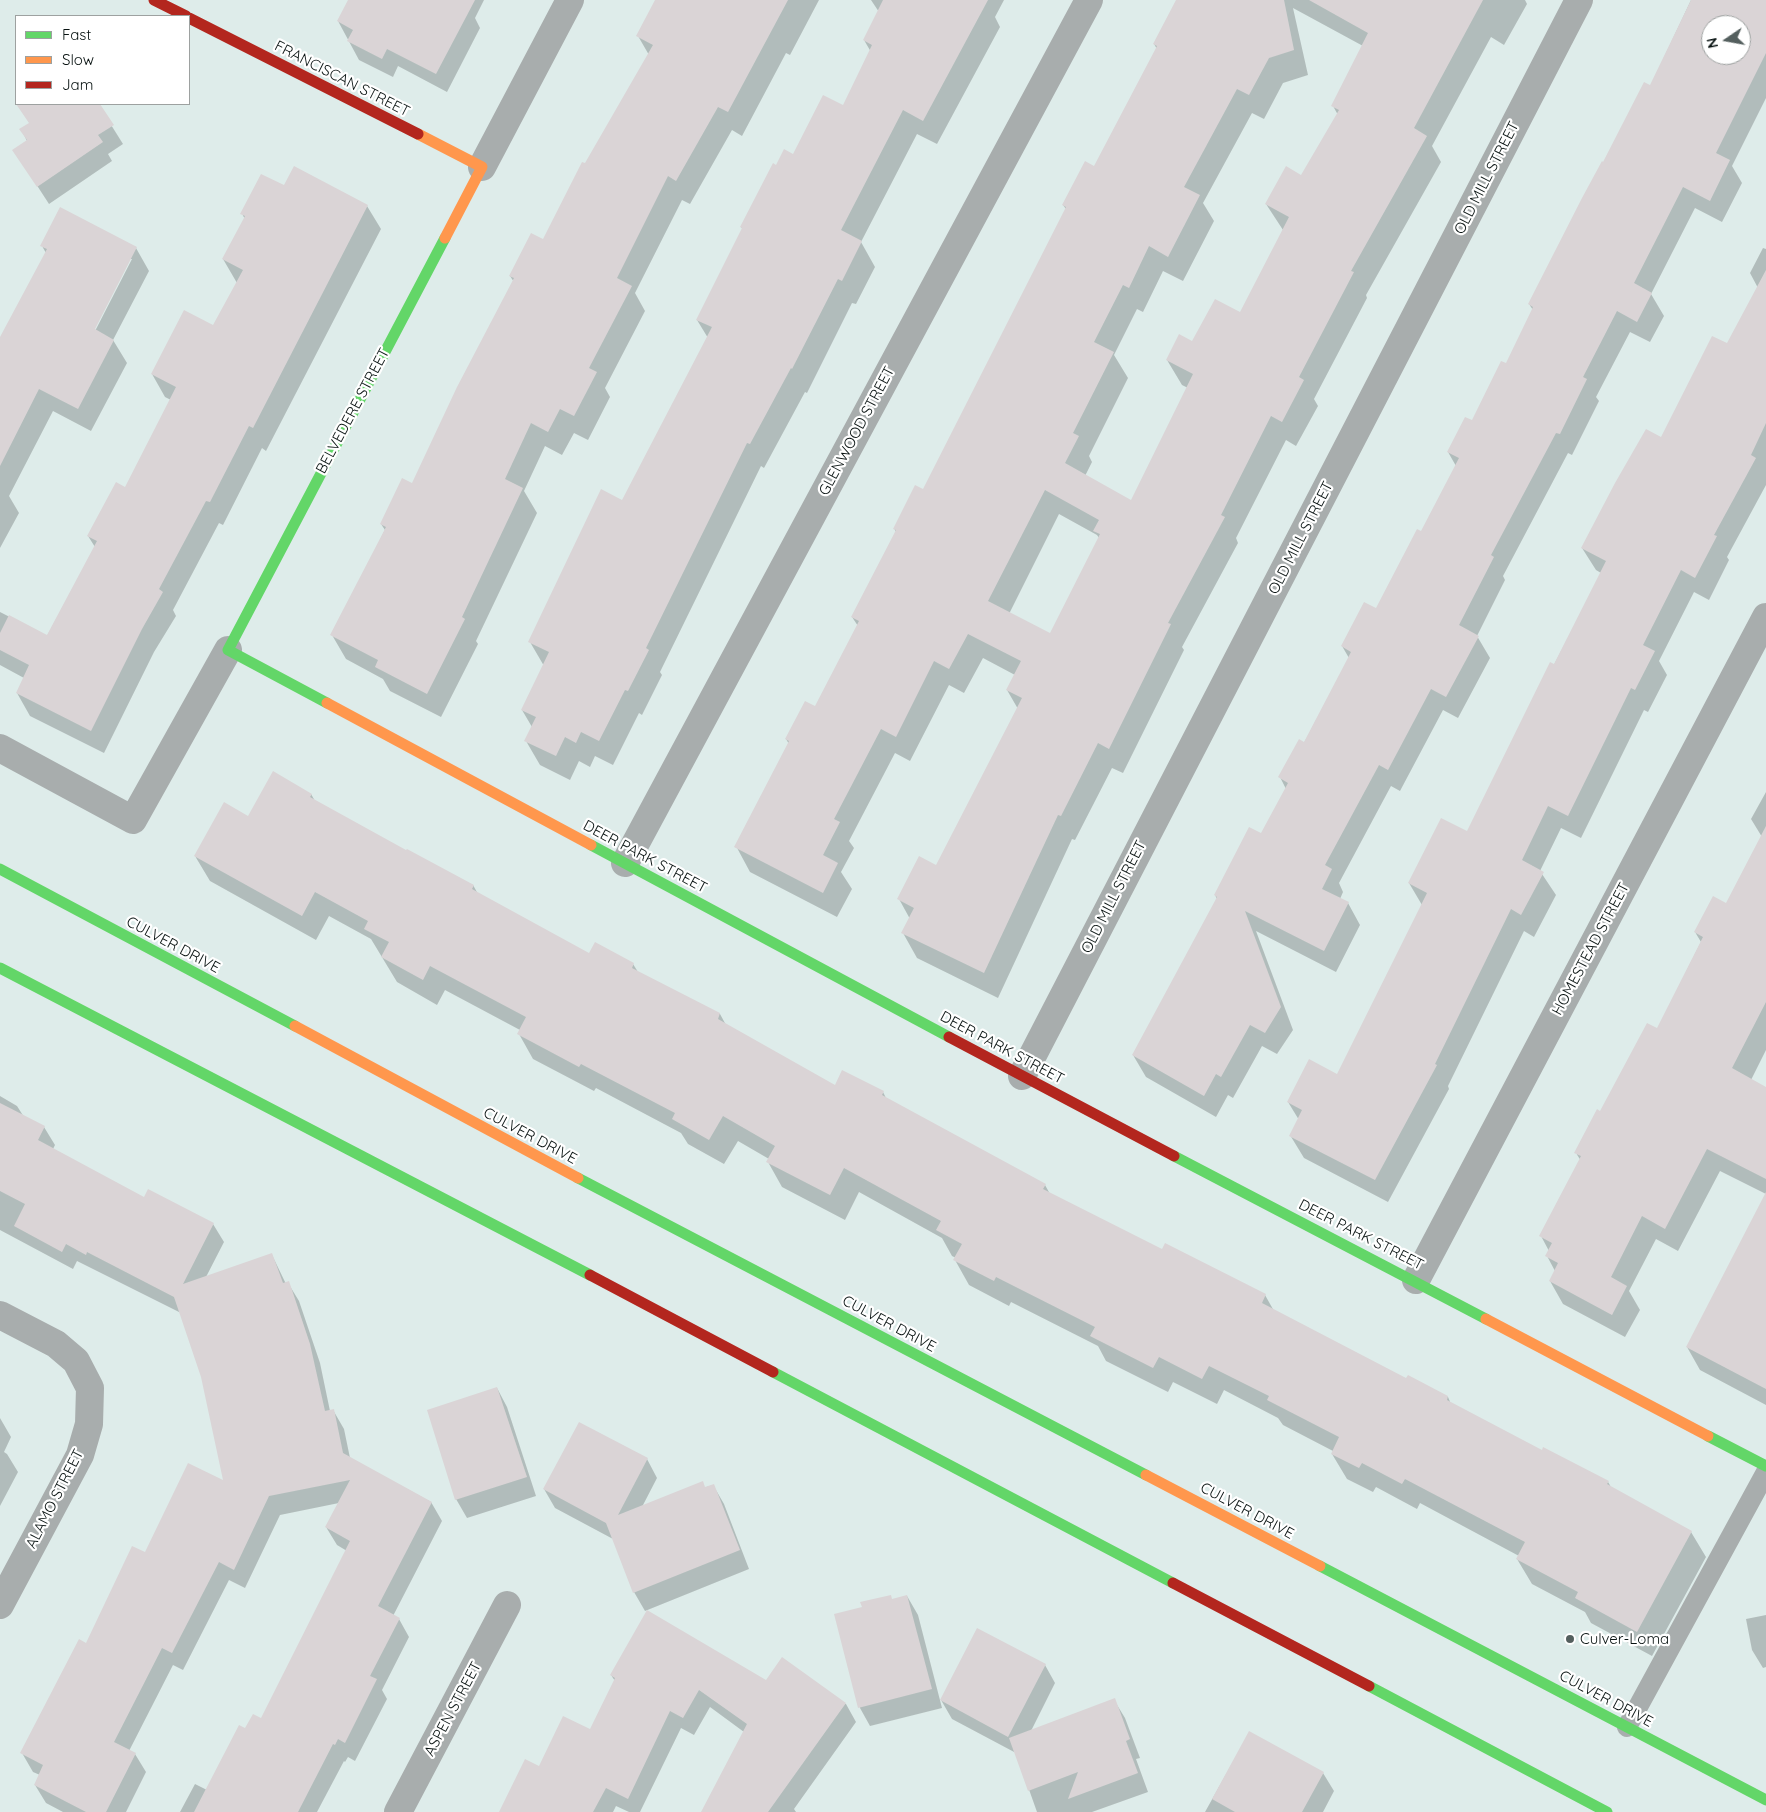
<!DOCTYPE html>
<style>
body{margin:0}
#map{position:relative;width:1766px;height:1812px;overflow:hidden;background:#deecea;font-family:Quicksand,sans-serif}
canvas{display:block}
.legend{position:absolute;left:15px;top:15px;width:175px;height:90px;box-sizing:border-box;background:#fff;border:1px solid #9da1a0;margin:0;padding:6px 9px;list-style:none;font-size:15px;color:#091312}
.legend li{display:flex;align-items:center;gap:10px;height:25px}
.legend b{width:25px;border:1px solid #9da1a0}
.north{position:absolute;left:1701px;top:15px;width:50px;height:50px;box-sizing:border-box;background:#fff;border:1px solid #9da1a0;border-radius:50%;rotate:258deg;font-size:14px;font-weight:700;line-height:20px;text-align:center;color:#091312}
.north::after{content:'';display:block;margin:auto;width:18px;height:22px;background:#545f5e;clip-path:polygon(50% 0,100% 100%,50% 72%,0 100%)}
</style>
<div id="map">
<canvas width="1766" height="1812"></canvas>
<ul class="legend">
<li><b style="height:6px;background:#63d668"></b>Fast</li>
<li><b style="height:6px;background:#ff974d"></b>Slow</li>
<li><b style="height:6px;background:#b3261e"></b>Jam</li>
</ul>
<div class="north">N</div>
</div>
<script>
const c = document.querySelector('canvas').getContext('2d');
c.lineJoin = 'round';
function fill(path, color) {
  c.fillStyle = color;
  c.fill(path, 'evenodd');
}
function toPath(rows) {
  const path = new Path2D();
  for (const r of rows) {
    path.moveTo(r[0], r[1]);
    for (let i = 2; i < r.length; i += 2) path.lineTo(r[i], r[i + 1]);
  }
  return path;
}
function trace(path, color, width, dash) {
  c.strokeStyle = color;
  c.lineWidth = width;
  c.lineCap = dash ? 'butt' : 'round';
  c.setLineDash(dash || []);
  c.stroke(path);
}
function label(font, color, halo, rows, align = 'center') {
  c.font = font + ' Quicksand,sans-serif';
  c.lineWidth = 4.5;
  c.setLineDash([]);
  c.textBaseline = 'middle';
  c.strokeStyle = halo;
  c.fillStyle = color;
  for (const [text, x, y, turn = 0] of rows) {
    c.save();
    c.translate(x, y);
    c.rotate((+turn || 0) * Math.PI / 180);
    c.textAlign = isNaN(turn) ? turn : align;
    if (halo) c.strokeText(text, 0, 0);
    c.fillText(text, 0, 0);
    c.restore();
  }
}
fill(toPath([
 [350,0,484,0,475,18,480,28,447,92,398,66,393,77,359,60,338,21],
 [657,0,819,0,790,55,786,53,742,136,732,130,690,204,682,200,635,293,645,311,605,388,610,397,588,440,574,433,562,455,545,446,524,491,537,513,476,641,478,644,441,717,390,691,383,679,346,659,332,635,385,530,381,524,413,484,514,282,510,276,544,241,649,55,638,36],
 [871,0,1004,0,995,17,1000,27,937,144,917,134,861,242,875,267,856,304,852,303,807,393,805,392,764,468,761,466,660,672,662,675,642,715,639,713,613,765,595,756,590,767,579,761,570,780,540,765,526,741,532,727,522,710,544,666,530,642,623,502,708,338,697,320,743,230,741,227,777,167,794,155,843,107,871,52,864,40,879,12],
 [1177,0,1525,0,1527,4,1504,45,1491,37,1432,146,1441,162,1366,295,1367,298,1314,399,1318,406,1296,446,1286,440,1236,538,1238,543,1182,647,1184,650,1123,773,1112,768,1075,840,1072,839,998,998,917,958,903,933,910,919,899,899,937,867,1018,709,1007,690,1015,675,983,658,964,693,949,685,910,761,895,753,849,841,854,848,841,872,852,889,837,917,750,872,736,846,789,744,786,739,816,708,858,626,852,617,896,532,894,528,924,491,1066,209,1063,205,1095,167,1157,49,1154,44],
 [1293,8,1363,46,1333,106,1338,115,1302,177,1266,204,1283,230,1240,314,1167,360,1182,385,1188,388,1132,502,1085,476,1092,462,1089,456,1128,378,1114,355,1137,309,1143,312,1163,271,1183,281,1214,221,1203,203,1252,113,1264,119,1283,83,1308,75],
 [1059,514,1097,535,1099,538,1050,635,1009,614],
 [1691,0,1766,0,1766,98,1732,166,1742,183,1722,222,1695,208,1651,294,1664,316,1650,342,1630,332,1596,397,1599,401,1572,455,1568,453,1503,576,1505,580,1477,636,1490,658,1458,718,1443,710,1400,791,1391,786,1339,883,1343,892,1340,899,1348,903,1360,925,1336,972,1256,931,1293,1030,1277,1054,1262,1046,1233,1098,1228,1095,1216,1117,1146,1077,1133,1055,1217,899,1215,895,1262,835,1286,789,1280,777,1304,743,1349,658,1342,646,1377,610,1421,533,1456,466,1448,452,1472,422,1506,365,1533,310,1529,304,1650,87],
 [1711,25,1741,25,1741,55,1711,55],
 [22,104,98,104,123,144,108,154,112,161,49,204,14,150,27,141,21,129,30,124,19,105],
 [284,187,367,206,381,229,266,451,262,448,223,525,219,523,173,610,176,616,154,652,104,753,30,716,17,693,24,678,0,665,0,612,47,636,95,547,88,536,125,489,171,400,165,397,152,374,214,327,237,283,223,259,245,219,242,214],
 [42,246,136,248,149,271,113,340,127,363,91,431,53,411,9,496,19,513,0,548,0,339,46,253],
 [129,259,132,259,93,335,91,334],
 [1763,248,1766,249,1766,485,1727,557,1729,560,1709,600,1694,592,1659,661,1667,675,1648,712,1644,710,1581,838,1561,828,1540,871,1556,895,1534,937,1524,931,1448,1086,1449,1089,1388,1202,1304,1158,1290,1135,1299,1120,1288,1102,1338,1075,1422,905,1409,883,1468,833,1601,573,1596,570,1582,548,1728,345,1758,288,1750,273],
 [1766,792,1766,1050,1749,1084,1766,1094,1766,1194,1720,1171,1678,1251,1656,1239,1629,1291,1640,1310,1625,1337,1563,1304,1550,1281,1555,1271,1547,1256,1549,1251,1541,1236,1581,1161,1576,1153,1657,1030,1701,942,1695,932,1727,904,1762,837,1751,819],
 [311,794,315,801,406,852,473,885,478,894,590,955,633,964,638,972,720,1014,726,1025,835,1087,883,1092,887,1100,1045,1185,1050,1194,1163,1251,1265,1295,1274,1311,1406,1380,1448,1397,1451,1404,1542,1452,1608,1482,1611,1487,1691,1532,1706,1557,1652,1656,1591,1623,1585,1612,1532,1584,1517,1559,1519,1556,1420,1503,1417,1509,1376,1487,1373,1492,1347,1479,1332,1454,1333,1451,1283,1425,1278,1418,1224,1390,1217,1404,1173,1382,1168,1392,1106,1361,1098,1346,1011,1302,1009,1306,969,1285,955,1260,956,1258,952,1256,942,1238,859,1192,845,1220,782,1187,768,1162,769,1159,738,1141,724,1164,688,1144,681,1133,596,1088,594,1091,533,1059,519,1034,520,1030,445,990,437,1005,397,982,371,939,329,916,316,940,210,881,195,856,248,818],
 [0,1096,17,1106,24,1117,44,1127,55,1145,53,1149,144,1199,213,1224,224,1242,206,1277,272,1255,286,1284,288,1283,299,1301,320,1363,330,1411,333,1410,344,1429,350,1458,431,1502,442,1521,393,1616,399,1619,409,1637,382,1690,387,1699,355,1761,348,1757,345,1762,344,1761,317,1812,180,1812,195,1784,207,1790,246,1730,261,1720,347,1551,337,1545,326,1527,339,1503,280,1515,245,1588,229,1580,183,1670,173,1665,129,1751,135,1754,146,1772,126,1812,63,1812,46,1803,35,1785,40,1775,33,1772,22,1753,87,1645,145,1554,225,1482,202,1377,181,1313,77,1261,73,1269,0,1230],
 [1766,1195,1766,1405,1700,1370,1687,1347],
 [497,1388,507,1407,536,1496,467,1518,456,1499],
 [0,1418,11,1437,4,1452,7,1454,18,1472,0,1506],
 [647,1459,657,1478,642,1507,713,1485,724,1504,749,1569,645,1611,634,1592,613,1539,555,1508,544,1489],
 [907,1596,918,1615,942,1708,870,1726,860,1708,836,1615],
 [1766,1615,1766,1667,1763,1668,1752,1650,1746,1619],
 [1045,1665,1055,1683,1031,1731,1114,1700,1125,1718,1140,1758,1136,1759,1148,1792,1092,1812,1037,1812,1016,1753,952,1719,941,1700],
 [611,1675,766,1681,846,1704,856,1722,794,1809,796,1812,703,1812,744,1732,710,1707,694,1735,681,1728,640,1812,629,1812,616,1806,613,1812,500,1812,539,1767,591,1731,615,1681],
 [1249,1733,1323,1773,1334,1791,1323,1812,1205,1812]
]), '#0003');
fill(toPath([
 [348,0,475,0,436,74,387,49,382,59,347,41,353,30,337,21],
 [655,0,788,0,728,112,718,107,676,181,668,176,617,278,632,286,589,368,597,372,574,416,560,409,548,432,531,423,505,479,523,488,462,617,465,619,427,694,375,667,378,660,330,635,386,527,380,524,402,478,412,483,457,387,514,278,509,276,531,233,543,239,582,162,585,163,653,45,636,36],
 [883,0,988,0,923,121,903,110,841,230,862,241,842,281,838,279,792,369,791,368,750,444,747,443,646,648,649,650,628,691,625,690,599,741,581,732,576,743,565,737,556,756,524,741,536,717,521,710,549,652,528,642,601,489,622,500,712,327,696,320,742,228,740,227,773,163,776,165,784,149,793,154,823,95,843,105,872,45,863,40],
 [1176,0,1284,0,1294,50,1269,58,1249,95,1237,89,1184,187,1200,195,1168,257,1149,246,1129,288,1123,285,1094,342,1114,352,1073,433,1079,436,1065,463,1131,500,1193,374,1166,360,1179,334,1192,341,1215,299,1240,312,1289,217,1265,204,1286,166,1301,175,1339,110,1331,106,1368,33,1309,0,1483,0,1414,128,1427,136,1351,271,1354,272,1299,377,1304,380,1282,422,1271,416,1221,515,1225,517,1168,623,1171,624,1109,749,1098,743,1061,816,1058,815,984,973,901,933,914,908,897,899,919,856,936,865,1022,698,1006,690,1021,661,968,634,949,669,934,661,896,737,881,729,834,819,840,822,823,855,838,863,823,893,734,847,789,741,785,739,805,701,815,706,859,621,851,617,896,530,893,529,915,485,923,489,1066,207,1062,205,1085,161,1094,166,1157,46,1153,44],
 [1045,490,1099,520,1093,531,1100,534,1050,633,988,601],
 [1691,0,1766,0,1766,53,1716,153,1730,160,1710,201,1683,187,1634,283,1652,293,1637,322,1617,311,1583,377,1587,379,1560,434,1556,433,1491,555,1494,557,1459,625,1479,636,1446,697,1431,689,1388,770,1379,765,1325,865,1332,869,1322,889,1349,902,1324,951,1245,911,1281,1007,1265,1033,1250,1025,1221,1077,1216,1074,1204,1096,1132,1055,1217,897,1214,895,1249,827,1261,833,1288,783,1278,777,1299,739,1304,742,1351,652,1341,646,1364,602,1376,608,1417,529,1421,531,1459,458,1447,452,1465,417,1472,420,1501,361,1506,363,1533,307,1528,304,1582,198,1602,161,1603,162,1644,82,1650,85],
 [1711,25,1741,25,1741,55,1711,55],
 [16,104,100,104,114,125,98,135,103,142,37,187,12,150,27,140,19,129,29,123],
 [294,166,368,205,253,428,249,426,210,502,206,501,159,589,163,592,142,629,91,731,16,693,29,665,0,650,0,633,9,615,47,635,97,541,87,536,116,482,125,487,176,387,151,374,184,310,213,325,243,270,222,259,245,216,240,214,261,174,284,185],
 [60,207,137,247,95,329,114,340,78,409,39,389,0,466,0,337,47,249,40,246],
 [1766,270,1766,423,1751,455,1756,458,1714,535,1717,536,1695,578,1681,570,1643,645,1655,651,1635,690,1631,688,1568,816,1548,806,1522,860,1544,872,1521,915,1511,909,1435,1064,1437,1065,1375,1180,1289,1136,1302,1110,1287,1102,1309,1059,1337,1074,1427,893,1408,883,1441,818,1467,831,1550,662,1554,664,1606,561,1581,548,1615,483,1646,429,1661,437,1712,336,1727,343],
 [273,771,312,794,310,797,406,850,407,849,474,885,472,889,589,953,595,942,634,963,632,968,720,1013,718,1019,835,1085,842,1070,884,1091,882,1095,1046,1184,1043,1189,1162,1249,1165,1243,1266,1294,1262,1303,1406,1378,1408,1375,1448,1396,1447,1400,1542,1450,1543,1447,1609,1481,1607,1484,1692,1531,1637,1632,1575,1598,1578,1592,1516,1559,1525,1542,1405,1479,1402,1484,1362,1463,1359,1468,1331,1454,1339,1437,1267,1400,1269,1396,1209,1366,1202,1379,1159,1357,1153,1368,1090,1336,1095,1327,996,1277,994,1281,953,1260,962,1244,936,1230,941,1221,844,1168,830,1195,766,1162,775,1146,723,1116,709,1140,672,1119,675,1113,581,1064,579,1067,517,1034,526,1017,430,966,423,980,381,957,389,942,364,929,368,921,315,892,302,916,194,856,224,802,248,816],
 [1766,826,1766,1002,1732,1068,1766,1087,1766,1179,1707,1149,1665,1229,1642,1216,1611,1277,1627,1286,1612,1315,1549,1281,1558,1263,1545,1256,1552,1243,1539,1236,1581,1156,1574,1153,1597,1109,1600,1111,1647,1023,1657,1028,1703,937,1694,932,1713,896,1726,903],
 [0,1103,45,1126,38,1140,144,1197,148,1189,214,1223,183,1284,272,1253,283,1283,289,1281,310,1344,325,1411,334,1409,343,1453,432,1502,378,1606,400,1618,370,1676,377,1679,345,1743,338,1739,335,1745,333,1744,298,1812,194,1812,239,1725,245,1728,253,1714,261,1718,350,1541,325,1527,350,1480,269,1496,234,1570,219,1562,172,1653,162,1648,114,1742,136,1753,106,1812,86,1812,34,1785,43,1765,20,1753,79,1639,86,1643,132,1546,145,1552,188,1463,223,1480,201,1377,174,1297,87,1252,86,1255,66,1244,62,1252,14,1226,25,1204,0,1191],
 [1766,1192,1766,1389,1686,1347],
 [497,1387,527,1477,455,1500,427,1410],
 [579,1422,648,1458,618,1515,703,1481,705,1487,714,1484,740,1550,633,1593,606,1523,543,1489],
 [891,1595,892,1599,907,1595,932,1689,858,1708,834,1614,862,1607,860,1602],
 [647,1610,766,1680,782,1657,846,1703,768,1812,701,1812,747,1724,699,1690,683,1718,670,1711,628,1799,606,1788,593,1812,499,1812,525,1759,539,1766,563,1716,590,1729,615,1678,610,1675],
 [977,1628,1046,1664,1008,1737,940,1700],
 [1115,1698,1130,1739,1126,1741,1138,1773,1068,1799,1078,1772,1028,1791,1009,1738],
 [1249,1731,1324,1772,1302,1812,1235,1812,1212,1799]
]), '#dad4d6');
trace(toPath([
 [1627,1727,1766,1472]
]), '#a8adad', 20);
trace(toPath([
 [482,167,570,0],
 [0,748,133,820,228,650],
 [625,863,1089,0],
 [1022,1076,1579,0],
 [1416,1280,1766,617],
 [0,1315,56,1344,76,1361,90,1388,89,1424,80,1455,0,1605],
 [398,1812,507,1605]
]), '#a8adad', 28);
trace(toPath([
 [327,703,228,650,445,238],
 [591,845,949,1037],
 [0,869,295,1026],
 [0,968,590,1275],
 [1174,1156,1486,1319],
 [578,1178,1146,1475],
 [773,1372,1173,1583],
 [1708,1436,1766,1466],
 [1320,1566,1766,1800],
 [1369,1686,1607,1812]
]), '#63d668', 11);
trace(toPath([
 [418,134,482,167,445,238],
 [327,703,591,845],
 [295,1026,578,1178],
 [1486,1319,1708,1436],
 [1146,1475,1320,1566]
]), '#ff974d', 11);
trace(toPath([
 [154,0,186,16],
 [189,18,418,134],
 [949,1037,1174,1156],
 [590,1275,773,1372],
 [1173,1583,1369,1686]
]), '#b3261e', 11);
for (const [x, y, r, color] of [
 [1570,1639,5,"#545f5e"]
]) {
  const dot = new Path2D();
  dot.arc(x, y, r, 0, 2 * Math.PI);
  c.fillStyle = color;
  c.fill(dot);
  trace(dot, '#fff', 2);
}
label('15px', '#091312', '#fff', [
 ["FRANCISCAN STREET",342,79,27],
 ["OLD MILL STREET",1487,178,-63],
 ["BELVEDERE STREET",353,411,-62],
 ["GLENWOOD STREET",857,431,-62],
 ["OLD MILL STREET",1301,538,-63],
 ["DEER PARK STREET",645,857,28],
 ["OLD MILL STREET",1114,897,-63],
 ["CULVER DRIVE",173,945,28],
 ["HOMESTEAD STREET",1591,949,-62],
 ["DEER PARK STREET",1002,1048,28],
 ["CULVER DRIVE",530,1136,28],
 ["DEER PARK STREET",1361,1235,27],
 ["CULVER DRIVE",889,1324,28],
 ["ALAMO STREET",55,1499,-63],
 ["CULVER DRIVE",1247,1511,28],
 ["CULVER DRIVE",1606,1699,28],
 ["ASPEN STREET",453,1709,-62]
]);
label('15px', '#091312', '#fff', [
 ["Culver-Loma",1580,1639]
], 'left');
</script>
